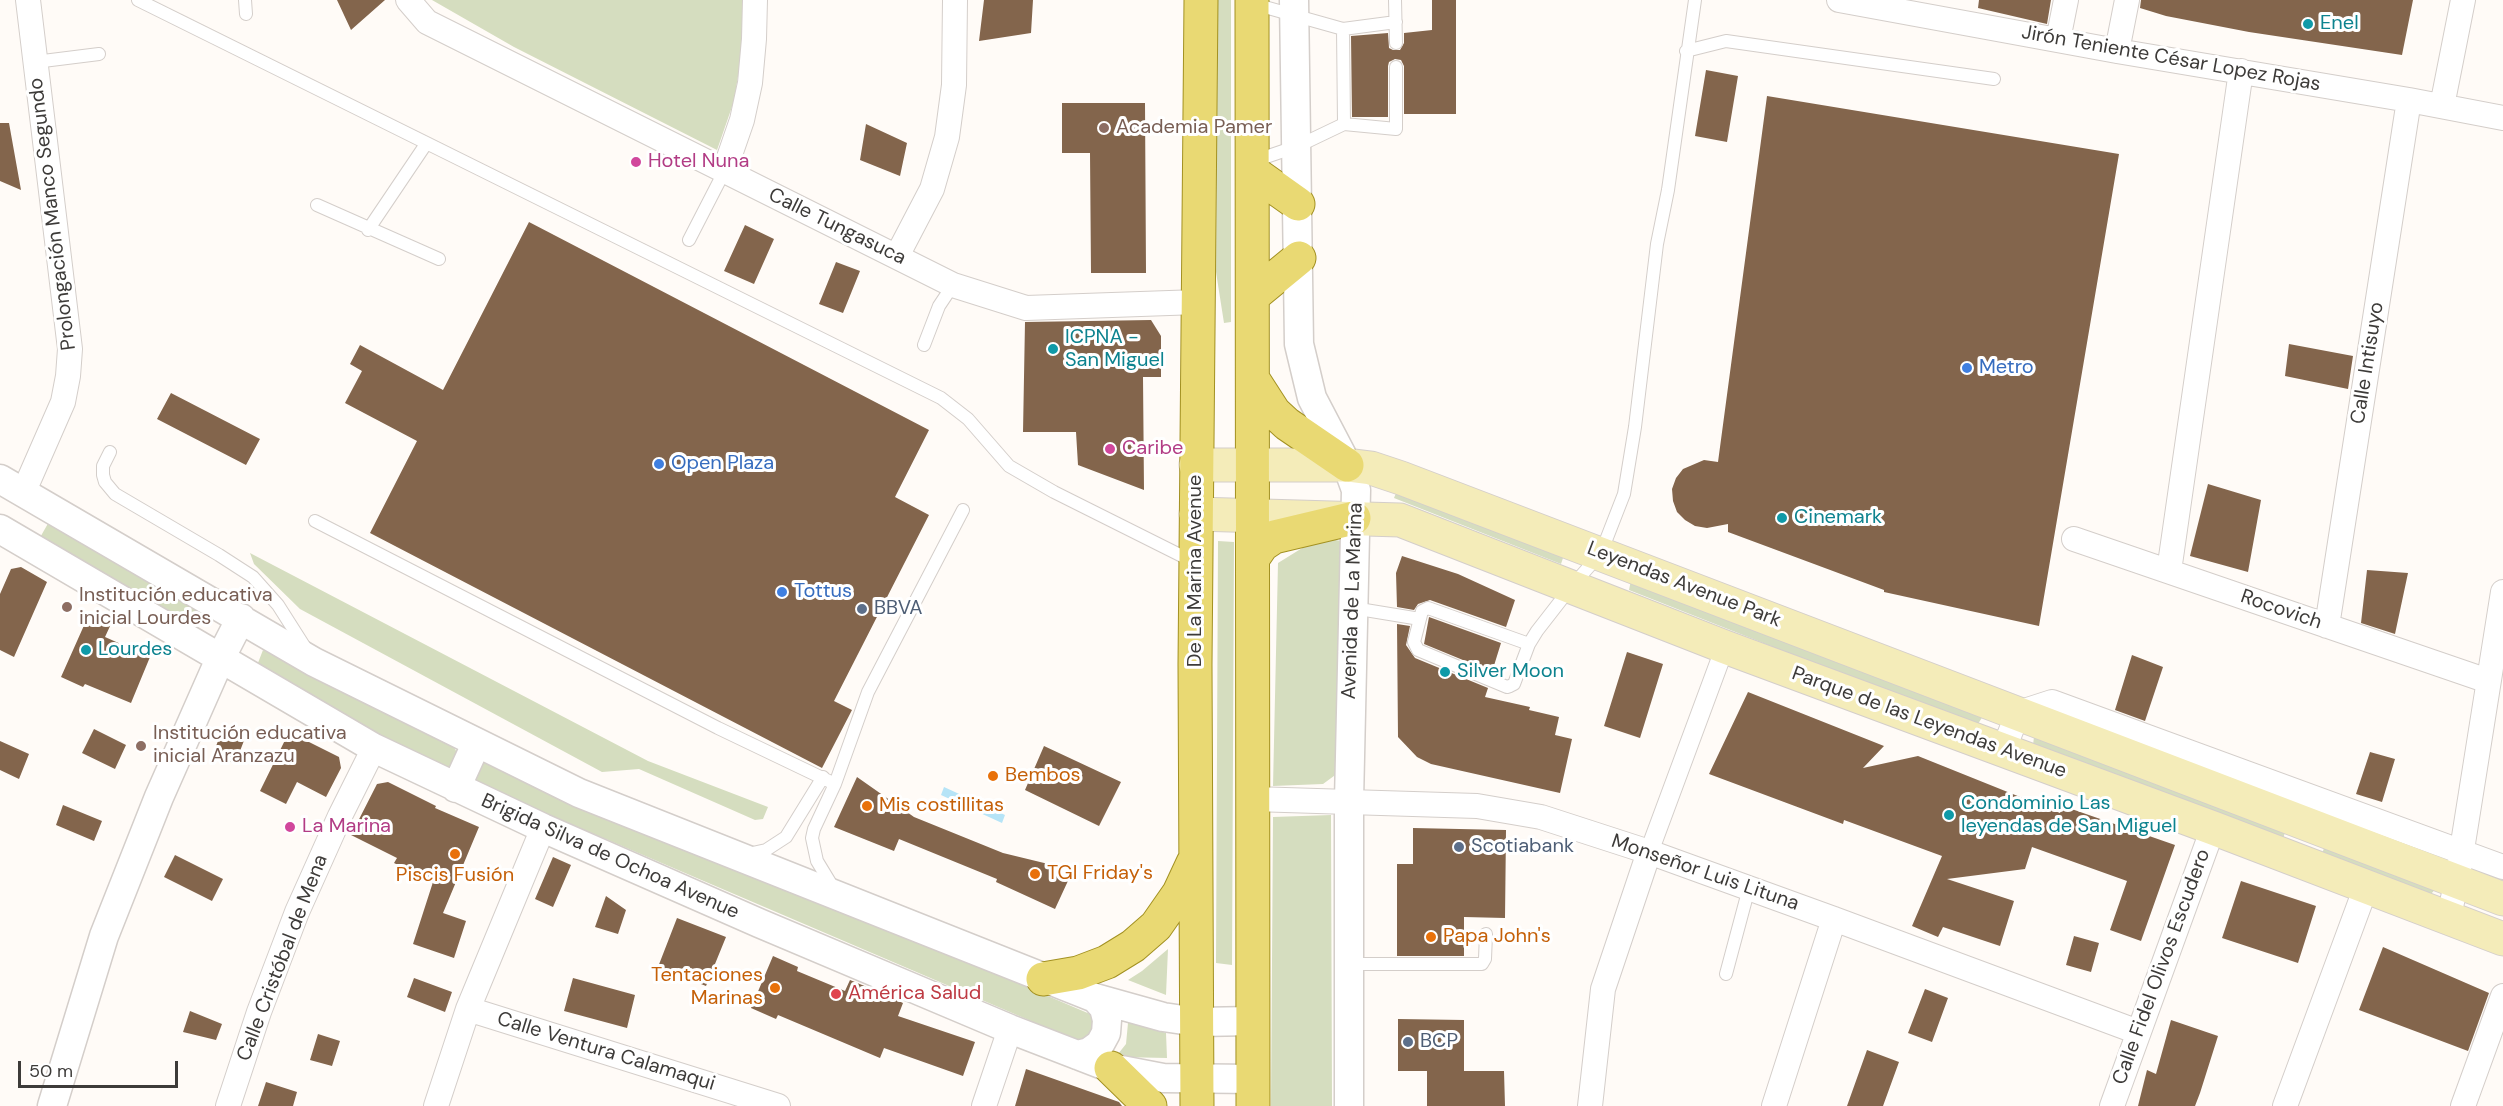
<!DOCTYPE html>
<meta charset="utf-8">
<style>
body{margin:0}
#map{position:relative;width:2503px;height:1106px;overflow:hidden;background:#fffbf7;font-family:"DM Sans",sans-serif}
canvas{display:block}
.scale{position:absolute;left:18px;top:1061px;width:160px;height:27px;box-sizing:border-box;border:3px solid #3d3b39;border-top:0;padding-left:8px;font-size:18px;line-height:21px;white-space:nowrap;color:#3d3b39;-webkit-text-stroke:4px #fff;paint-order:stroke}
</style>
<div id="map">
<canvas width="2503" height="1106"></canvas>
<div class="scale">50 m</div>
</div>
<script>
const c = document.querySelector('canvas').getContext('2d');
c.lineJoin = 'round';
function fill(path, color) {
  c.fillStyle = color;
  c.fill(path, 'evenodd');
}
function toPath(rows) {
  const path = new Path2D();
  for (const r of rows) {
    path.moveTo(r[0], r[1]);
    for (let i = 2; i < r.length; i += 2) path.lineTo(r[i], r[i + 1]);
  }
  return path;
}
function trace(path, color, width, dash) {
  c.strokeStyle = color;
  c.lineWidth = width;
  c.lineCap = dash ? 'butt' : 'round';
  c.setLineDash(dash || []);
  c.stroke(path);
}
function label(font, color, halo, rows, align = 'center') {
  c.font = font + ' "DM Sans",sans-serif';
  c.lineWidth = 6;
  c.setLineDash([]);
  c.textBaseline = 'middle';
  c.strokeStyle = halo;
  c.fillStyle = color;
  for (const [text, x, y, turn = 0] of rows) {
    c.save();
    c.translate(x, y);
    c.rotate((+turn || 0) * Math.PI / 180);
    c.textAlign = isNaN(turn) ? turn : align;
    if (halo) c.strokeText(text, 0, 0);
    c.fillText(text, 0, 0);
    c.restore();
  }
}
fill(toPath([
 [432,0,743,0,743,45,734,101,717,150,514,47],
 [1218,0,1231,0,1231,322,1224,323,1216,272],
 [1400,483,1566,549,1561,564,1394,498],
 [50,520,201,608,189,629,38,541],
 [1320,537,1341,541,1338,773,1323,784,1273,786,1278,563],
 [1218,541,1234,542,1232,965,1216,963],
 [250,553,648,761,768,807,763,819,755,820,639,769,602,772,300,609,254,564],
 [1631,580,1983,716,1976,727,1629,590],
 [263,650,453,746,458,754,455,764,442,770,256,668],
 [2035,729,2287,826,2282,842,2033,745],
 [493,759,1097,1017,1087,1045,477,784,473,778,477,763],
 [1331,815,1332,1106,1271,1106,1273,817],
 [2326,842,2439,885,2431,894,2322,854],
 [1168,949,1166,995,1128,980,1142,971],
 [1133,1021,1166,1033,1167,1058,1120,1057,1118,1054,1126,1044,1128,1023]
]), '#d5ddbf');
fill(toPath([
 [944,787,1005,815,1002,823,941,795]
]), '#b6e4f7');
fill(toPath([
 [337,0,385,0,351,30],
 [984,0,1033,0,1031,33,979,41],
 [1432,0,1456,0,1456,114,1404,114,1404,66,1401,60,1395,59,1389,62,1388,66,1388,117,1352,117,1351,36,1388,33,1389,48,1393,50,1400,50,1404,43,1404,33,1432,30],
 [1979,0,2051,0,2047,24,1978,8],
 [2141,0,2413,0,2402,55,2249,32,2166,16,2140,8],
 [1706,70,1738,76,1727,142,1695,136],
 [1767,96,2119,154,2039,626,1884,592,1884,590,1728,532,1728,524,1707,528,1695,526,1685,520,1677,512,1673,501,1672,489,1676,478,1683,469,1704,460,1718,462],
 [1062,103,1145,103,1146,273,1091,273,1090,153,1062,153],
 [0,123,9,123,21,190,0,181],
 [866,124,907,143,900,176,860,160],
 [529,222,929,430,895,497,929,515,834,701,852,710,822,768,370,533,417,441,345,403,362,371,350,364,360,345,443,390],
 [745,225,774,239,754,284,724,271],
 [836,262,860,271,843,313,819,304],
 [1151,320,1161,336,1161,377,1143,377,1144,490,1078,465,1076,432,1023,432,1025,322],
 [2289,344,2353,356,2348,389,2285,376],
 [171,393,260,439,246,465,157,419],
 [2208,484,2261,500,2248,572,2190,556],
 [1402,556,1458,574,1515,600,1506,627,1430,600,1418,604,1414,610,1397,607,1396,573],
 [21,567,47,582,14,657,0,650,0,594,11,569],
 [2367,570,2408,573,2395,634,2361,623],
 [90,612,111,624,105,637,150,657,131,703,85,684,83,687,61,677],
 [1429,617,1501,643,1492,672,1424,644],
 [1397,624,1410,626,1406,645,1415,658,1488,688,1485,697,1530,707,1529,710,1559,717,1555,735,1572,739,1560,793,1431,764,1417,757,1398,737],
 [1627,652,1663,664,1640,738,1604,726],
 [2132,655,2163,667,2145,721,2115,710],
 [1748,692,1884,746,1863,768,1918,756,2060,813,2063,806,2175,845,2141,941,2110,930,2127,881,2032,847,2025,869,1947,879,2014,901,2000,946,1943,927,1938,937,1912,926,1942,856,1844,820,1843,824,1709,774],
 [94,729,126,745,115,769,82,753],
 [289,732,339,757,341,768,326,797,297,782,286,804,260,791],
 [245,738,235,764,213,754,218,741],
 [0,741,29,754,19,779,0,770],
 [1044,746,1121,782,1099,826,1025,790],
 [2370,752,2395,759,2382,802,2356,794],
 [857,777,914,817,1003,853,1073,870,1055,909,996,882,997,879,899,839,894,851,834,827],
 [388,782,436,806,435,808,479,827,443,913,466,921,454,958,413,944,433,882,394,863,397,858,351,835,377,784],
 [63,805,102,821,94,841,56,825],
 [1413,828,1506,830,1505,918,1464,917,1464,956,1397,956,1397,864,1413,864],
 [175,855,223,879,212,901,164,877],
 [553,857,571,865,553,907,535,899],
 [2241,881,2316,906,2298,963,2222,938],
 [606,896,626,910,618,934,595,927],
 [677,918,726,937,706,986,658,967],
 [2074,936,2099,943,2091,972,2066,965],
 [2383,947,2489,993,2468,1051,2359,1010],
 [773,956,798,967,797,971,845,991,850,980,879,992,903,1003,898,1016,975,1042,963,1076,884,1048,880,1058,778,1015,776,1019,751,1008],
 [414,978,452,992,445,1012,407,997],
 [573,978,635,995,627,1028,564,1011],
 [1925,989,1948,998,1932,1042,1908,1033],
 [190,1011,222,1024,216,1040,183,1032],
 [1398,1019,1464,1020,1464,1071,1504,1071,1505,1106,1427,1106,1427,1071,1398,1071],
 [2171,1020,2218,1036,2200,1093,2195,1106,2138,1106,2147,1070,2156,1074],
 [318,1034,340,1041,332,1066,310,1060],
 [1867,1050,1899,1062,1883,1106,1847,1106],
 [1026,1069,1119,1102,1122,1106,1015,1106],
 [266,1082,297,1092,293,1106,258,1106]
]), '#83654c');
const service = toPath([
 [138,0,941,398,968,419,1009,466,1054,492,1192,561],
 [245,0,246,14],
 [1395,0,1396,43],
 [1254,4,1343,29,1396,22],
 [1343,29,1344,124],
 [1686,51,1726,41,1994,79],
 [35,62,99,54],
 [1254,161,1298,146,1344,124,1396,129,1396,67],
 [317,205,439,259],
 [368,230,426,144],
 [689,240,724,172],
 [924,345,939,306,953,285],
 [110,452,103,466,103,475,105,482,115,494,219,555,253,577,278,605,306,649],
 [315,521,718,728,835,784],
 [1353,608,1420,619],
 [1529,644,1428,608,1422,611,1414,642,1418,650,1507,687,1510,686,1514,684,1529,644,1537,631,1572,586,1601,553,1624,494,1635,427,1657,244,1668,190,1695,0],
 [748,854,766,850,786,837,823,777],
 [834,889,817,861,812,838,814,829,835,784,868,692,963,510],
 [1349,964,1482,964,1485,959,1486,934],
 [1726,974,1749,888]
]);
const pedestrian = toPath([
 [1649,852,1725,647]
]);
const minor = toPath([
 [408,0,427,22,953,285,1026,308,1198,302],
 [1839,0,2117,51,2409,100,2503,118],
 [2058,40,2066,0],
 [2117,51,2127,0],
 [2442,106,2463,0],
 [724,172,742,120,750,83,754,39,755,0],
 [897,256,932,189,947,137,954,85,955,0],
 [24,491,63,402,68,376,70,349,28,0],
 [2074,539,2488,681],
 [2169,571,2241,71],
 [2327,626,2409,100],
 [2003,751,2018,713,2052,702,2503,867],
 [1253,799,1477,806,1541,817,1649,852,1834,919,2138,1032],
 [2448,919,2457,881,2503,592],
 [468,1009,778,1106],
 [228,1106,259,1012,297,912,340,816,374,748],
 [436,1106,468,1009,543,828],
 [984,1106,1010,1029],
 [1590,1106,1603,989,1649,852],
 [1774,1106,1834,919],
 [2112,1106,2213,828],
 [2285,1106,2366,887],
 [2463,1106,2503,996]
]);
const tertiary = toPath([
 [1294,0,1299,344,1312,398,1347,465,1356,490,1349,801,1349,1106],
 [0,479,314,662,579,793,1095,998,1163,1017,1197,1022,1254,1021],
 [0,529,374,748,543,828,759,923,1010,1029,1111,1068,1163,1078,1253,1079],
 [456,788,476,744],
 [1077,1055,1089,1052,1100,1044,1106,1033,1107,1020,1104,1008,1095,998],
 [52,1106,104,936,159,797,220,659,241,618]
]);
const secondary = toPath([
 [1196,465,1347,465,1371,468,1401,478,2503,899],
 [1196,514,1400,520,1725,647,2213,828,2503,939]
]);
const primary = toPath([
 [1252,0,1253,1106],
 [1253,172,1298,204],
 [1254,295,1299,258],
 [1254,381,1274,412,1287,424,1347,465],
 [1253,558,1262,545,1274,537,1354,518],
 [1043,979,1078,973,1107,962,1133,946,1156,926,1179,893,1193,863],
 [1111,1068,1150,1106],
 [1197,1106,1195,664,1201,0]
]);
trace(service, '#d4ceca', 14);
trace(pedestrian, '#d4ceca', 20);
trace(minor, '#d4ceca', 26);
trace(tertiary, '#d4ceca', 31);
trace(secondary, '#d4ceca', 35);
trace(primary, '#a39122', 35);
trace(service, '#fff', 12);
trace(pedestrian, '#fff', 18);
trace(minor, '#fff', 24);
trace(tertiary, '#fff', 28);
trace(secondary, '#f4ecb9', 33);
trace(primary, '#e9d973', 33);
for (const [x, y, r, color] of [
 [2308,24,6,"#0f9aa8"],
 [1104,128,6,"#8d6e63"],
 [636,162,6,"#d1479c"],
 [1053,349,6,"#0f9aa8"],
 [1967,368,6,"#3f7fe0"],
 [1110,449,6,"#d1479c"],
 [659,464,6,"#3f7fe0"],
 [1782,518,6,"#0f9aa8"],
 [782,592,6,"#3f7fe0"],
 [67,607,6,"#8d6e63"],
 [862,609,6,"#5c6f8a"],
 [86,650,6,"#0f9aa8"],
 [1445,672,6,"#0f9aa8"],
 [141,746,6,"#8d6e63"],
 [993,776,6,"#e8710a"],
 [867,806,6,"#e8710a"],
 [1949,815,6,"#0f9aa8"],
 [290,827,6,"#d1479c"],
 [1459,847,6,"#5c6f8a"],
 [455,854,6,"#e8710a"],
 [1035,874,6,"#e8710a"],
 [1431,937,6,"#e8710a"],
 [775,988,6,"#e8710a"],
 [836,994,6,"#e0444e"],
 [1408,1042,6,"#5c6f8a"]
]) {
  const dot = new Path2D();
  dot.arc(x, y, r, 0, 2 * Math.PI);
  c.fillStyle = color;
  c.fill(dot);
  trace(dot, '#fff', 2);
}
label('20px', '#0d838f', '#fff', [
 ["Enel",2320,24],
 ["ICPNA -",1065,338],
 ["San Miguel",1065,361],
 ["Cinemark",1794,518],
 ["Lourdes",98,650],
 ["Silver Moon",1457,672],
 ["Condominio Las",1961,804],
 ["leyendas de San Miguel",1961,827]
], 'left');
label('20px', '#3d3b39', '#fff', [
 ["Jirón Teniente César Lopez Rojas",2171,59,10],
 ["Prolongación Manco Segundo",53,214,-97],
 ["Calle Tungasuca",837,227,26],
 ["Calle Intisuyo",2368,363,-81],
 ["De La Marina Avenue",1196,571,-90],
 ["Leyendas Avenue Park",1684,585,21],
 ["Avenida de La Marina",1353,601,-88],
 ["Rocovich",2281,610,19],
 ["Parque de las Leyendas Avenue",1929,723,20],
 ["Brigida Silva de Ochoa Avenue",610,857,24],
 ["Monseñor Luis Lituna",1705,873,19],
 ["Calle Cristóbal de Mena",283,958,-69],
 ["Calle Fidel Olivos Escudero",2162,967,-70],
 ["Calle Ventura Calamaqui",606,1052,17]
]);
label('20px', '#785e54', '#fff', [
 ["Academia Pamer",1116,128],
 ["Institución educativa",79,596],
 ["inicial Lourdes",79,619],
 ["Institución educativa",153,734],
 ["inicial Aranzazu",153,757]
], 'left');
label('20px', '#b23c85', '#fff', [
 ["Hotel Nuna",648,162],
 ["Caribe",1122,449],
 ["La Marina",302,827]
], 'left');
label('20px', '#366cbe', '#fff', [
 ["Metro",1979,368],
 ["Open Plaza",671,464],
 ["Tottus",794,592]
], 'left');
label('20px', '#4e5e75', '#fff', [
 ["BBVA",874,609],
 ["Scotiabank",1471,847],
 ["BCP",1420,1042]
], 'left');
label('20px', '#c56008', '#fff', [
 ["Bembos",1005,776],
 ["Mis costillitas",879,806],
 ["TGI Friday's",1047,874],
 ["Piscis Fusión",455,876,"center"],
 ["Papa John's",1443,937],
 ["Tentaciones",763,976,"right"],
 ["Marinas",763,999,"right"]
], 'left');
label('20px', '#be3a42', '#fff', [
 ["América Salud",848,994]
], 'left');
</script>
